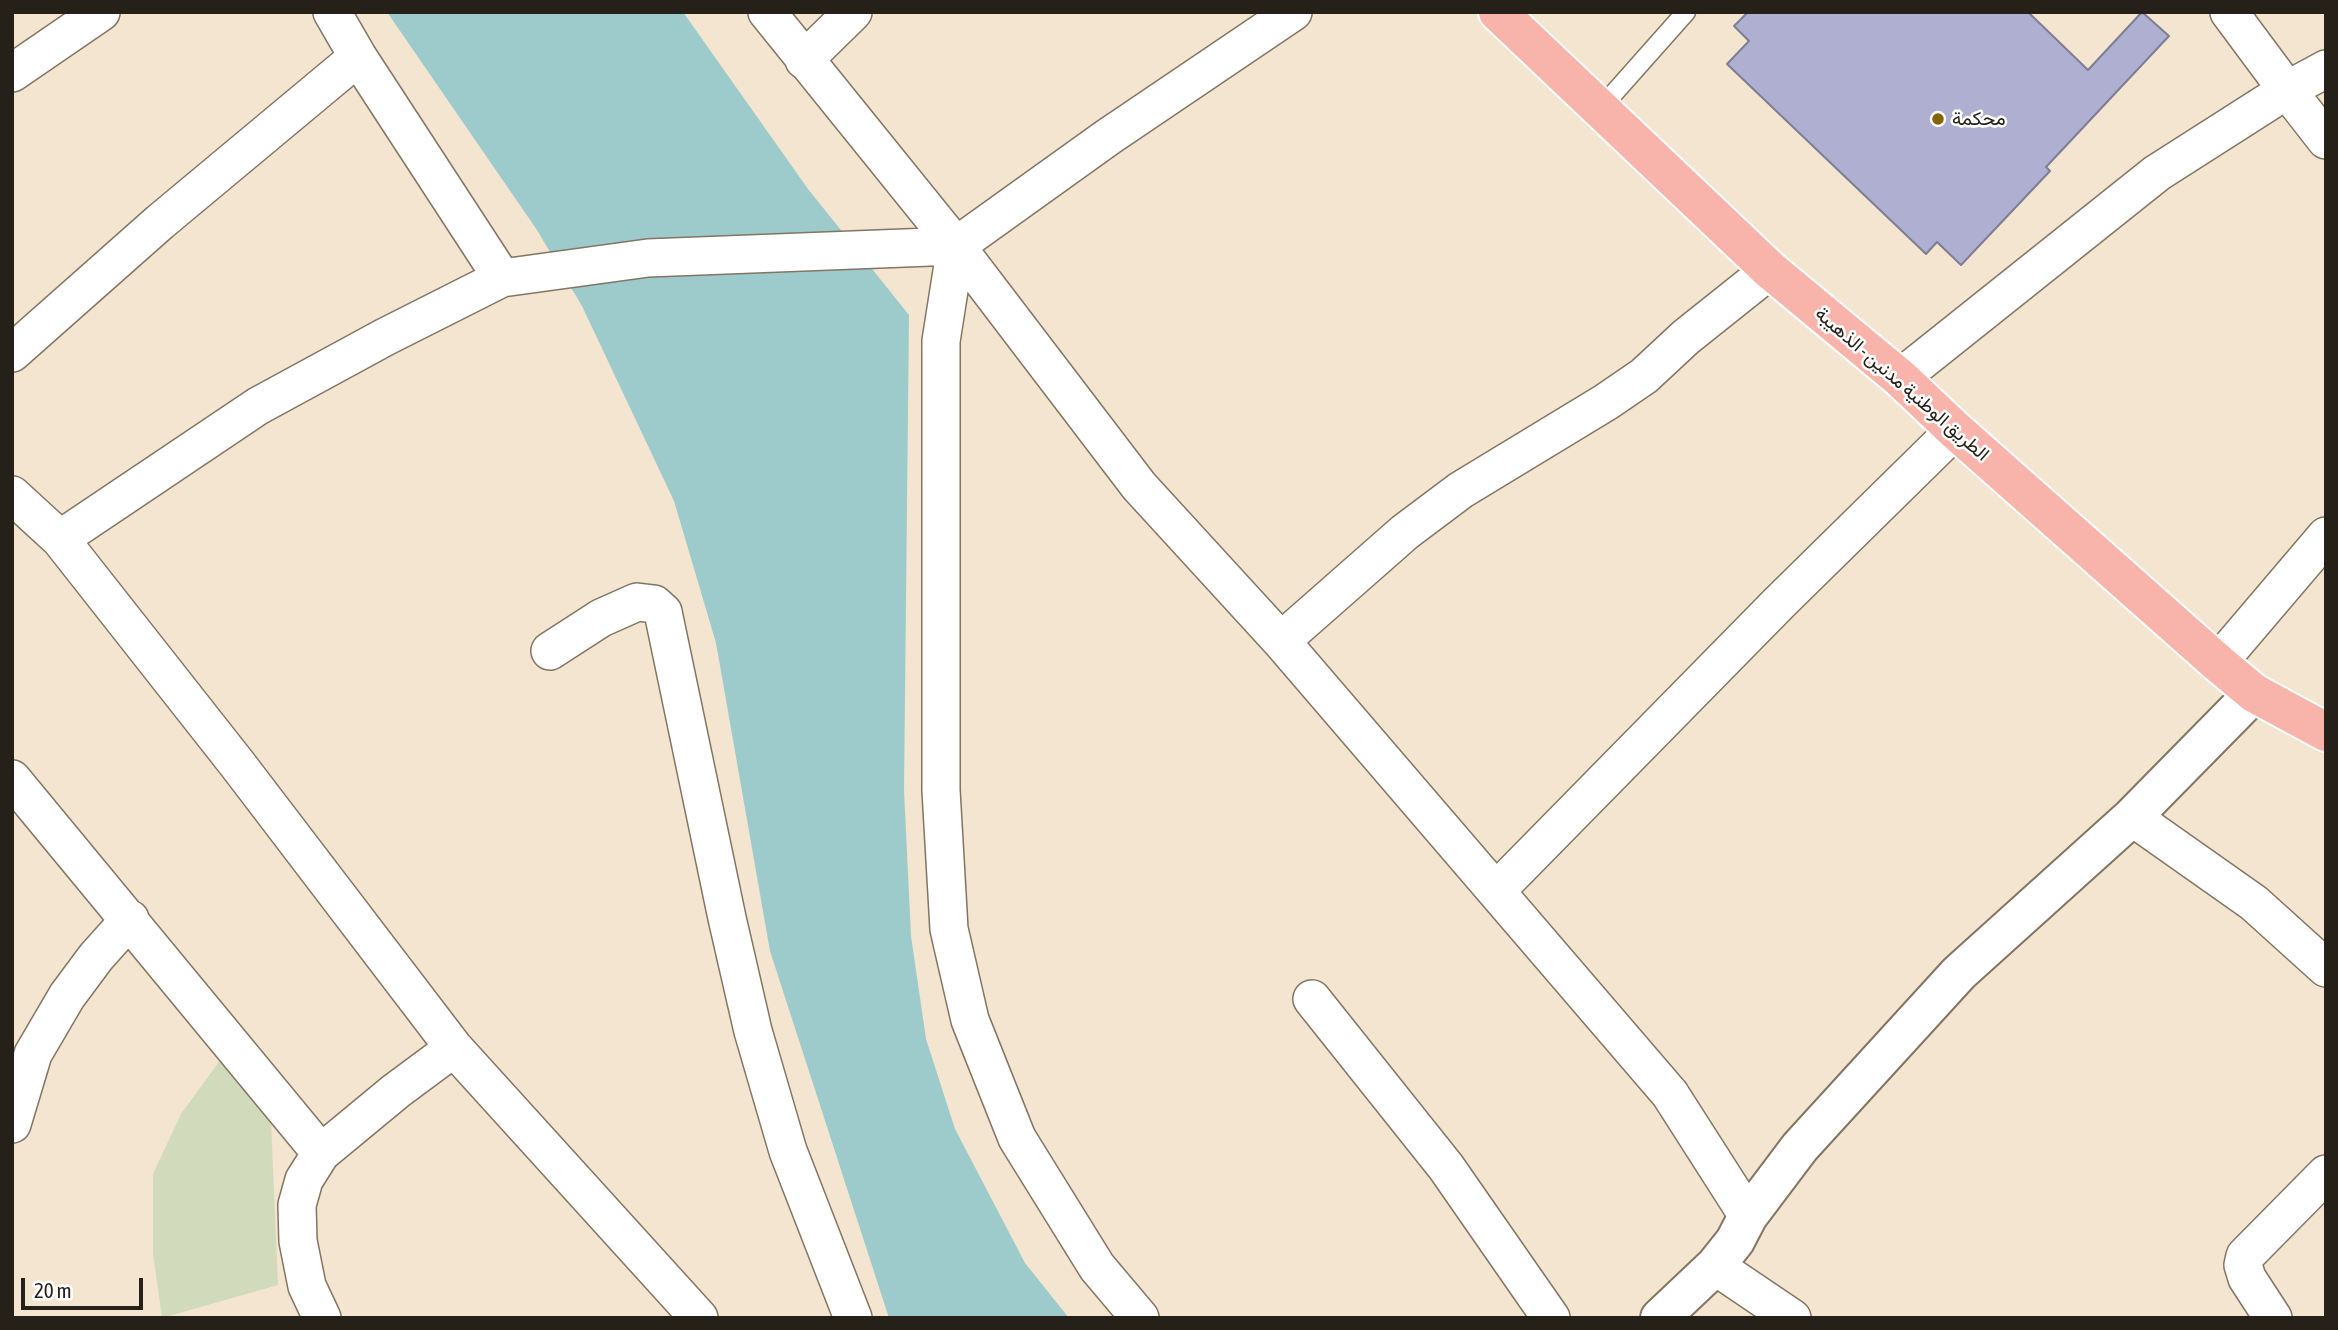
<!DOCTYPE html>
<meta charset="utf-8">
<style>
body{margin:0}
#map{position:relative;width:2338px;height:1330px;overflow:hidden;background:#f3e5d0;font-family:"Asap Condensed",sans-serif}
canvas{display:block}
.frame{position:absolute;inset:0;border:14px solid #252018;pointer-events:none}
.scale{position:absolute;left:21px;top:1278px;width:122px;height:32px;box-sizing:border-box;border:4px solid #252018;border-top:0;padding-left:9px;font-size:21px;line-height:24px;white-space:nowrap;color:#252018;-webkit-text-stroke:5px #fff;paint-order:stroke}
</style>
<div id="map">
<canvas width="2338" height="1330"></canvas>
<div class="frame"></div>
<div class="scale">20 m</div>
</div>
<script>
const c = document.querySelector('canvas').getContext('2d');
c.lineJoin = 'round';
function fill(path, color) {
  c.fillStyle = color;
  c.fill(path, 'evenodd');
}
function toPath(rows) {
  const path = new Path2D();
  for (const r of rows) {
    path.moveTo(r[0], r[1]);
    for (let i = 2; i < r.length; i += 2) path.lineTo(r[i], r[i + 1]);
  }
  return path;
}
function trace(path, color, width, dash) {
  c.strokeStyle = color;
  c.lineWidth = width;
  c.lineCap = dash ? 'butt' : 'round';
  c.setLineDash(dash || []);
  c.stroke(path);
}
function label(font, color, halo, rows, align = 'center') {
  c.font = font + ' "Asap Condensed",Vazirmatn,sans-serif';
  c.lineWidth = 5;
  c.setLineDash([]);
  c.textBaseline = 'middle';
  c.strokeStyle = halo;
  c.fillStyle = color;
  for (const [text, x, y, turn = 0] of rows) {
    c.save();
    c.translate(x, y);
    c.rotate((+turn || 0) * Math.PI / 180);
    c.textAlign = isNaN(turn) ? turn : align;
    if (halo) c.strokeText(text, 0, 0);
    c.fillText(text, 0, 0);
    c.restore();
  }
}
fill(toPath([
 [221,1059,271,1121,278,1285,162,1318,153,1254,153,1174,181,1114]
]), '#d2dabc');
fill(toPath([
 [387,12,683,12,808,189,909,315,904,790,911,936,926,1039,955,1129,1025,1263,1069,1318,889,1318,770,951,716,643,674,501,582,306,537,230]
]), '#9dcbcc');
const building = toPath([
 [1748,12,2028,12,2088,70,2142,12,2169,36,2046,167,2050,171,1961,265,1937,242,1926,254,1727,64,1749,41,1734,26,1748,12]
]);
fill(building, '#aeafd1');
trace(building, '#7d7e93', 2);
const service = toPath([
 [1599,110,1686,12]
]);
const minor = toPath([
 [332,12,358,57,502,278],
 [767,12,956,246,1139,486,1281,641,1670,1094,1748,1216],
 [804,60,853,12],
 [2326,69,2287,90,2326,140],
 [12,73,101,12],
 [956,246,941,341,941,790,949,929,970,1020,1017,1138,1097,1267,1140,1318],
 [12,353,160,222,358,57],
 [1900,378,2157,173,2287,90,2229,12],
 [12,495,60,539,238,765,454,1048,699,1318],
 [60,539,258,406,385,337,502,278,648,258,956,246,1108,137,1293,12],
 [1281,641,1405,532,1461,490,1606,402,1644,376,1686,337,1770,270],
 [550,651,601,618,637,602,654,604,663,612,727,918,753,1031,788,1151,853,1318],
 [2218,663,2326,536],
 [12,779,321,1153],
 [2132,817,2254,903,2326,968],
 [1497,890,1779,603,1955,430],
 [1312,999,1446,1167,1551,1318],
 [12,1124,33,1054,67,996,96,957,130,919],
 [1715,1266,1792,1318],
 [322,1318,307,1286,298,1241,297,1205,304,1180,321,1153,396,1091,454,1048],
 [2273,1318,2247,1278,2243,1265,2245,1256,2326,1174]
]);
const tertiary = toPath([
 [1660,1318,1715,1266,1735,1241,1748,1216,1800,1147,1959,973,2132,817,2254,693]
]);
const primary = toPath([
 [1498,12,1770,270,1900,378,1955,430,2218,663,2254,693,2326,732]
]);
trace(service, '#827563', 21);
trace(minor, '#827563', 40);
trace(tertiary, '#827563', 42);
trace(primary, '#fff', 42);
trace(service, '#fff', 18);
trace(minor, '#fff', 37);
trace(tertiary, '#fff', 38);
trace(primary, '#f8b4aa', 38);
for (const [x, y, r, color] of [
 [1938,119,7,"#856400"]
]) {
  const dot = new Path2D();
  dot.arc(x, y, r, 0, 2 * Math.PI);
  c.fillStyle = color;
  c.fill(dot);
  trace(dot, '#fff', 2.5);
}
label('19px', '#252018', '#fff', [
 ["محكمة",1952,119]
], 'left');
label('19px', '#252018', '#fff', [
 ["الطريق الوطنية مدنين - الذهيبة",1902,384,41]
]);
</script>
